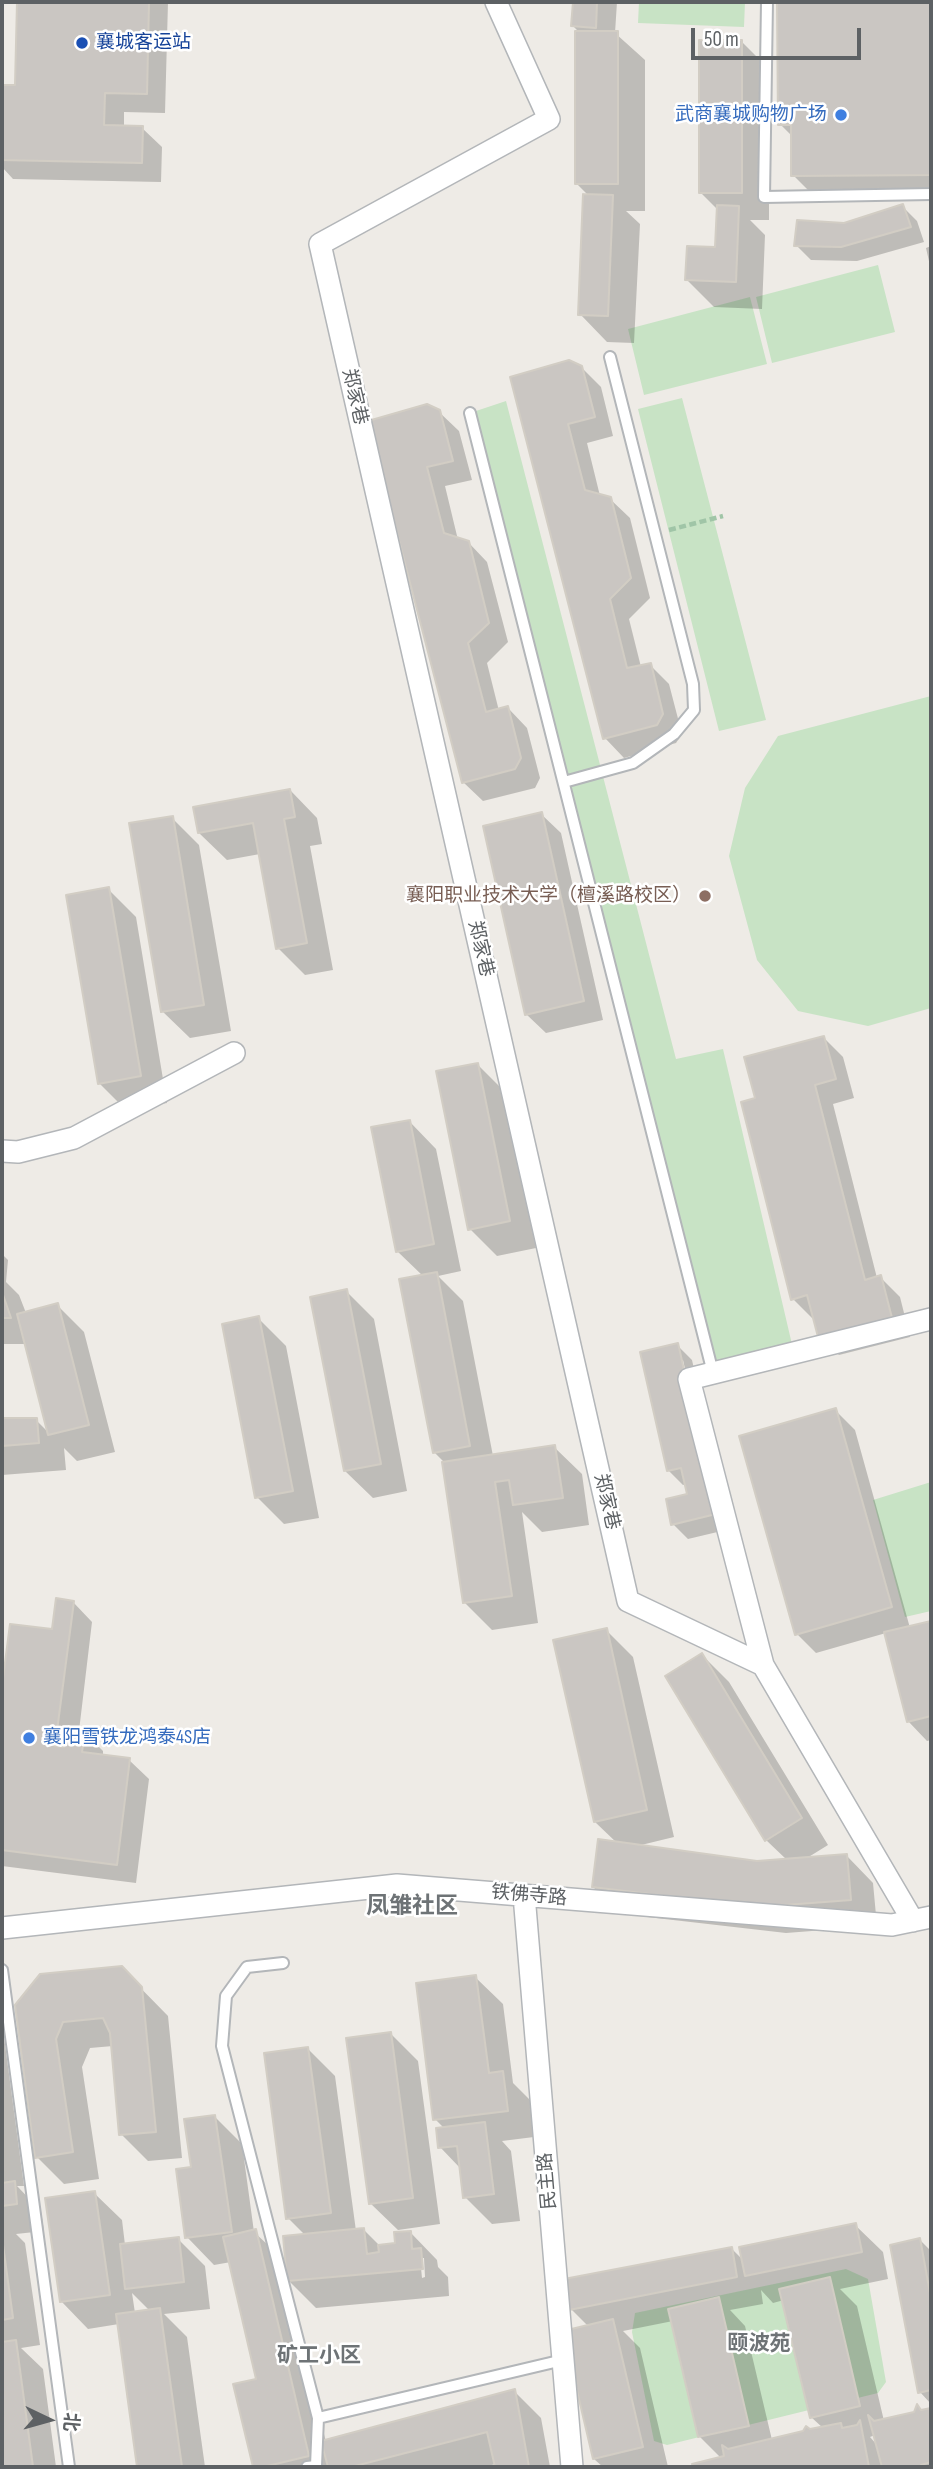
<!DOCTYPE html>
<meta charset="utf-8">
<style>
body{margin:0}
#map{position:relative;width:933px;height:2469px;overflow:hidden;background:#eeebe6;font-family:"Sofia Sans Condensed","Noto Sans SC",sans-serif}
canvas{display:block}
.frame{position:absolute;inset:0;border:4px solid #5d6164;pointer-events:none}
.north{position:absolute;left:14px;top:2385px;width:70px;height:70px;-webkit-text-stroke:5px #fff;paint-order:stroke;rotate:95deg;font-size:19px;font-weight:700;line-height:28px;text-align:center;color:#5d6164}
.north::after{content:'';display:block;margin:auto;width:24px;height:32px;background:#5d6164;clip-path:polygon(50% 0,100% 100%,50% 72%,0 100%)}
.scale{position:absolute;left:691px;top:28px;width:170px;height:32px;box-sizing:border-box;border:4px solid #5d6164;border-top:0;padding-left:9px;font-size:21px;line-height:24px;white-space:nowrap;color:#5d6164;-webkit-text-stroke:5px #fff;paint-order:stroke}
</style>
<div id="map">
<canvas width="933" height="2469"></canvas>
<div class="frame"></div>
<div class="north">北</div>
<div class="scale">50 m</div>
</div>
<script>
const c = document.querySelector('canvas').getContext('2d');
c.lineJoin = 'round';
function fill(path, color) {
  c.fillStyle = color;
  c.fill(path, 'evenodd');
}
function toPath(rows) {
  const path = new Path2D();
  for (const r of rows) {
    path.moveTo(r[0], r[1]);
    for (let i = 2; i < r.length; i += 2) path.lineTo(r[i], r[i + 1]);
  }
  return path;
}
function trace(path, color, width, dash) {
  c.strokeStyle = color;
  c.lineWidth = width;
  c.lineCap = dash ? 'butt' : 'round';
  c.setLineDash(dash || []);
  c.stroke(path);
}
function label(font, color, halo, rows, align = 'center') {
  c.font = font + ' "Sofia Sans Condensed","Noto Sans SC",sans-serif';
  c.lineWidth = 5;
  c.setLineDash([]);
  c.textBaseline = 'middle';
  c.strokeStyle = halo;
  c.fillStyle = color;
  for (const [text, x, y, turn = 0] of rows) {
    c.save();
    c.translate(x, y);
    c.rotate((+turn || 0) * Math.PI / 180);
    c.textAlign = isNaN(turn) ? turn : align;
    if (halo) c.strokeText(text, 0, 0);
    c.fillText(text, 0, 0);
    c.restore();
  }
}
fill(toPath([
 [639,2,745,2,744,27,638,23],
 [878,265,895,332,772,363,756,297],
 [750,297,767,364,644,395,628,329],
 [682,398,766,720,719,731,638,409],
 [506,401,676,1059,723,1049,794,1353,713,1373,470,413],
 [931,696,931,1008,868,1026,798,1011,757,960,729,856,745,788,778,736],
 [931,1482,931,1611,905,1617,873,1500],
 [846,2269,868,2279,886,2382,878,2393,667,2445,654,2441,632,2332,635,2313]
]), '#c8e3c5');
fill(toPath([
 [18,2,168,2,165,113,124,112,124,127,142,128,162,147,161,182,13,179,2,167,2,86,17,87],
 [575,2,617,2,615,33,645,60,645,211,626,211,640,224,634,343,607,342,580,314,589,196,577,184,580,33,573,26],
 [779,2,931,2,931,194,812,194,793,175,793,137,780,124],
 [742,42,769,69,769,220,750,220,765,235,762,309,714,307,687,280,716,249,718,210,701,193],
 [902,206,917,221,924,242,857,261,811,260,796,245,844,225],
 [931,246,931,270,926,248],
 [581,367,601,387,613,436,587,443,600,496,610,499,630,518,650,598,629,619,641,667,650,665,669,684,682,734,676,743,624,758,605,738,512,378],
 [439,412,459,431,472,480,445,486,458,540,468,542,487,562,508,642,487,663,499,711,508,708,527,728,540,778,535,788,483,801,463,782,370,422],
 [290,790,317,818,322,844,310,846,333,970,305,975,278,948,260,854,227,860,199,833],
 [541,814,561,833,603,1020,546,1033,526,1014],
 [172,818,199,845,231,1031,190,1038,162,1011],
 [108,889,136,917,167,1103,126,1110,99,1083],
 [824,1038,843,1057,854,1098,833,1104,877,1278,880,1277,900,1297,910,1337,839,1355,819,1336,815,1318,812,1318,793,1299,757,1100],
 [478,1065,505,1092,536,1248,497,1256,470,1229],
 [409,1121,436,1149,461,1271,438,1276,463,1301,493,1456,554,1447,582,1474,589,1525,542,1532,522,1512,538,1623,492,1630,464,1602,444,1462,435,1453,423,1276,397,1251],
 [2,1254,8,1260,6,1282,19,1295,26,1313,57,1305,84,1332,115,1452,77,1461,64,1448,66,1470,2,1475,2,1420,36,1420,50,1434,27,1344,3,1344,2,1404],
 [346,1291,374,1319,407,1491,373,1498,345,1471],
 [258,1318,286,1346,319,1518,284,1524,257,1497],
 [677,1345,692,1360,730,1529,688,1539,673,1524,689,1496,687,1484,683,1485,668,1470],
 [680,1360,683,1360,720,1522],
 [835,1410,855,1430,910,1628,931,1622,931,1740,927,1741,908,1721,886,1633,816,1653,797,1634],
 [73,1602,92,1622,79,1731,84,1732,103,1751,103,1756,129,1760,149,1779,136,1883,2,1866,2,1700,11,1626,54,1631],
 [606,1630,633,1657,674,1837,637,1846,757,1862,787,1860,766,1840,702,1655,729,1682,828,1845,807,1858,846,1855,873,1883,877,1926,786,1933,621,1914,593,1887,617,1843,595,1822],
 [121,1968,168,2016,182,2158,148,2161,121,2134,113,2046,90,2048,82,2067,99,2179,64,2184,37,2157,17,2006],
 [475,1977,503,2004,513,2083,530,2100,534,2137,502,2141,511,2151,520,2221,492,2224,465,2197,461,2169,440,2147,445,2129,435,2119],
 [2,2022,24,2186,17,2186,41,2211,44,2231,16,2234,25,2243,40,2345,21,2348,43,2369,56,2467,2,2467],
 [390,2033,418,2061,440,2224,398,2230,370,2203],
 [308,2049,335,2076,356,2231,364,2230,380,2246,396,2245,410,2232,437,2260,438,2267,448,2277,449,2296,316,2308,287,2279,326,2442,514,2391,541,2418,550,2467,496,2467,496,2464,483,2467,255,2467,235,2385,258,2380,231,2262,214,2265,187,2237,192,2168,215,2117,242,2144,254,2232,283,2259,286,2272,288,2272,305,2235,288,2218],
 [420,2258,424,2258,425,2277,422,2278],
 [94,2193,122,2220,125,2245,178,2239,205,2266,210,2309,164,2314,187,2337,205,2467,138,2467,119,2324,88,2329,61,2301],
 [132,2293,150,2311,135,2313],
 [855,2225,883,2252,888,2279,840,2289,857,2306,884,2421,931,2409,931,2467,695,2467,694,2465,721,2458,700,2437,673,2321,623,2331,640,2348,668,2467,603,2467,594,2459,588,2326,571,2309,732,2249,743,2260],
 [761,2290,773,2303,784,2300,811,2417,823,2428,772,2440,745,2326,730,2310,763,2304],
 [875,2435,877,2445,870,2437],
 [920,2240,931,2251,931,2404,920,2392]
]), '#0003');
const building = toPath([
 [17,2,149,2,147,94,105,93,104,125,143,126,142,163,2,160,2,85,15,85,17,2],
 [573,2,597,2,596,28,571,26,573,2],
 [777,2,931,2,931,175,791,176,791,125,778,125,777,2],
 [575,31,618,31,618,184,575,184,575,31],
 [699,40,742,40,742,193,699,193,699,40],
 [583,194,613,195,608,316,578,315,583,194],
 [903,204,911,227,841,247,794,246,797,220,844,223,903,204],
 [717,205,739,206,736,282,685,280,687,246,715,247,717,205],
 [569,360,582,366,595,417,568,424,585,490,611,497,631,578,610,599,627,668,651,663,663,714,657,725,603,739,510,377,569,360],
 [427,404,440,410,453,461,427,467,444,533,469,541,489,623,468,643,486,712,508,706,521,758,515,769,462,783,368,421,427,404],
 [290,789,295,817,284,819,307,943,276,949,253,823,198,833,193,807,290,789],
 [542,812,584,1001,525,1015,483,826,542,812],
 [173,816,204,1005,161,1012,129,823,173,816],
 [109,887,141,1076,98,1084,66,895,109,887],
 [824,1036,836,1079,815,1085,865,1280,881,1275,892,1318,818,1337,807,1295,791,1300,741,1102,755,1098,744,1057,824,1036],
 [478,1063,510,1221,468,1230,436,1071,478,1063],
 [410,1120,434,1244,396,1252,371,1127,410,1120],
 [437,1272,470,1446,433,1453,399,1279,437,1272],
 [347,1289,381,1464,344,1471,310,1297,347,1289],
 [2,1292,11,1318,2,1318,2,1292],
 [58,1303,89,1425,48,1435,17,1314,58,1303],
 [259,1316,293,1491,255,1498,222,1324,259,1316],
 [678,1343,716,1514,671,1525,666,1499,687,1494,681,1468,667,1471,640,1352,678,1343],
 [836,1408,892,1607,795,1635,739,1436,836,1408],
 [2,1418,37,1418,39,1443,2,1446,2,1418],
 [555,1445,563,1498,513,1505,509,1480,495,1482,512,1596,463,1603,442,1462,555,1445],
 [56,1598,74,1601,55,1746,64,1747,66,1728,85,1730,82,1752,130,1758,117,1865,2,1850,2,1686,10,1624,52,1629,56,1598],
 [931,1621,931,1716,907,1722,884,1632,931,1621],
 [607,1628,647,1810,594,1822,553,1640,607,1628],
 [702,1653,802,1818,765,1841,665,1676,702,1653],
 [598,1839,757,1861,847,1854,851,1900,758,1907,592,1887,598,1839],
 [122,1966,142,1987,156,2132,119,2135,110,2033,103,2018,63,2022,56,2039,73,2152,35,2158,15,2005,40,1974,122,1966],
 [476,1975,489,2073,503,2071,508,2111,433,2120,416,1983,476,1975],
 [391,2032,413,2198,369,2204,346,2038,391,2032],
 [308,2047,331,2213,286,2219,264,2053,308,2047],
 [215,2115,232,2232,185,2238,176,2169,191,2167,184,2119,215,2115],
 [485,2122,494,2194,463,2198,457,2146,438,2148,436,2128,485,2122],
 [15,2181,17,2204,2,2206,2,2183,15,2181],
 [95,2191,110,2295,60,2302,45,2198,95,2191],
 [856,2223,862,2252,745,2276,739,2247,856,2223],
 [364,2228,367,2254,379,2252,378,2245,395,2243,394,2232,411,2231,412,2249,421,2248,423,2269,287,2281,283,2236,364,2228],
 [256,2229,309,2456,263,2467,253,2467,233,2384,256,2379,223,2237,256,2229],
 [179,2237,184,2282,125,2289,120,2244,179,2237],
 [2,2238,13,2318,2,2320,2,2238],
 [920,2238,931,2299,931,2390,918,2393,890,2245,920,2238],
 [732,2247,737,2277,569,2310,564,2279,732,2247],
 [830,2277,860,2406,810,2418,779,2289,830,2277],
 [719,2297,749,2426,698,2437,668,2309,719,2297],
 [160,2308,182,2467,137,2467,116,2314,160,2308],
 [613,2319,643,2447,593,2459,563,2331,613,2319],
 [16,2340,33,2467,2,2467,2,2342,16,2340],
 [515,2389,529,2467,495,2467,487,2432,351,2467,328,2467,321,2441,515,2389],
 [917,2404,921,2410,931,2408,931,2462,921,2465,922,2467,882,2467,868,2415,874,2421,914,2412,917,2404],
 [860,2420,869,2467,693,2467,692,2464,724,2456,722,2445,728,2449,803,2431,806,2426,810,2429,841,2423,842,2428,857,2425,860,2420]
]);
fill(building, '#cac6c2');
trace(building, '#d2cdc4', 2);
const lane = toPath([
 [767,2,764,197,931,194],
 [470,413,713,1373],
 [564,782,633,763,674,734,694,710,693,684,610,357],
 [283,1963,247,1967,226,1996,222,2046,318,2418,563,2360],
 [2,1970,69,2467],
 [307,2467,316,2466,318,2418]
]);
const street = toPath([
 [496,2,549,119,320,244,628,1601,763,1665,913,1921],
 [2,1151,18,1152,74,1138,234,1053],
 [763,1665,689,1379,931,1319],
 [524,1895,572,2467],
 [2,1928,397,1885,892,1925,931,1917]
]);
trace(lane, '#b3b6b9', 14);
trace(street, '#b3b6b9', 24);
trace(toPath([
 [669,530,723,516]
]), '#a0c5a7', 4.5, [7, 3.5]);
trace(lane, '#fff', 10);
trace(street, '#fff', 21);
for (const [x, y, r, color] of [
 [82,43,7,"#1a4fb4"],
 [841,115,7,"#3f7fe0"],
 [705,896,7,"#8d6e63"],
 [29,1738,7,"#3f7fe0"]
]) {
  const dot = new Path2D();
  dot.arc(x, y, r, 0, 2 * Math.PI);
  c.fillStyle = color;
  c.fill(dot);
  trace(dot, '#fff', 2.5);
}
label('19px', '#164399', '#fff', [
 ["襄城客运站",96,43]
], 'left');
label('19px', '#366cbe', '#fff', [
 ["武商襄城购物广场",827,115],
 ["襄阳雪铁龙鸿泰4S店",43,1738,"left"]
], 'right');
label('19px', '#5d6164', '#fff', [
 ["郑家巷",354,397,77],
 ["郑家巷",480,949,77],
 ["郑家巷",606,1502,77],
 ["铁佛寺路",529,1896,5],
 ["民主路",548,2181,-95]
]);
label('19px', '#785e54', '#fff', [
 ["襄阳职业技术大学（檀溪路校区）",691,896]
], 'right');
label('bold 21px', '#6e7376', '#fff', [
 ["颐波苑",759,2345],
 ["矿工小区",319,2357]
]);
label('bold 23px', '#6e7376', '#fff', [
 ["凤雏社区",412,1907]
]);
</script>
